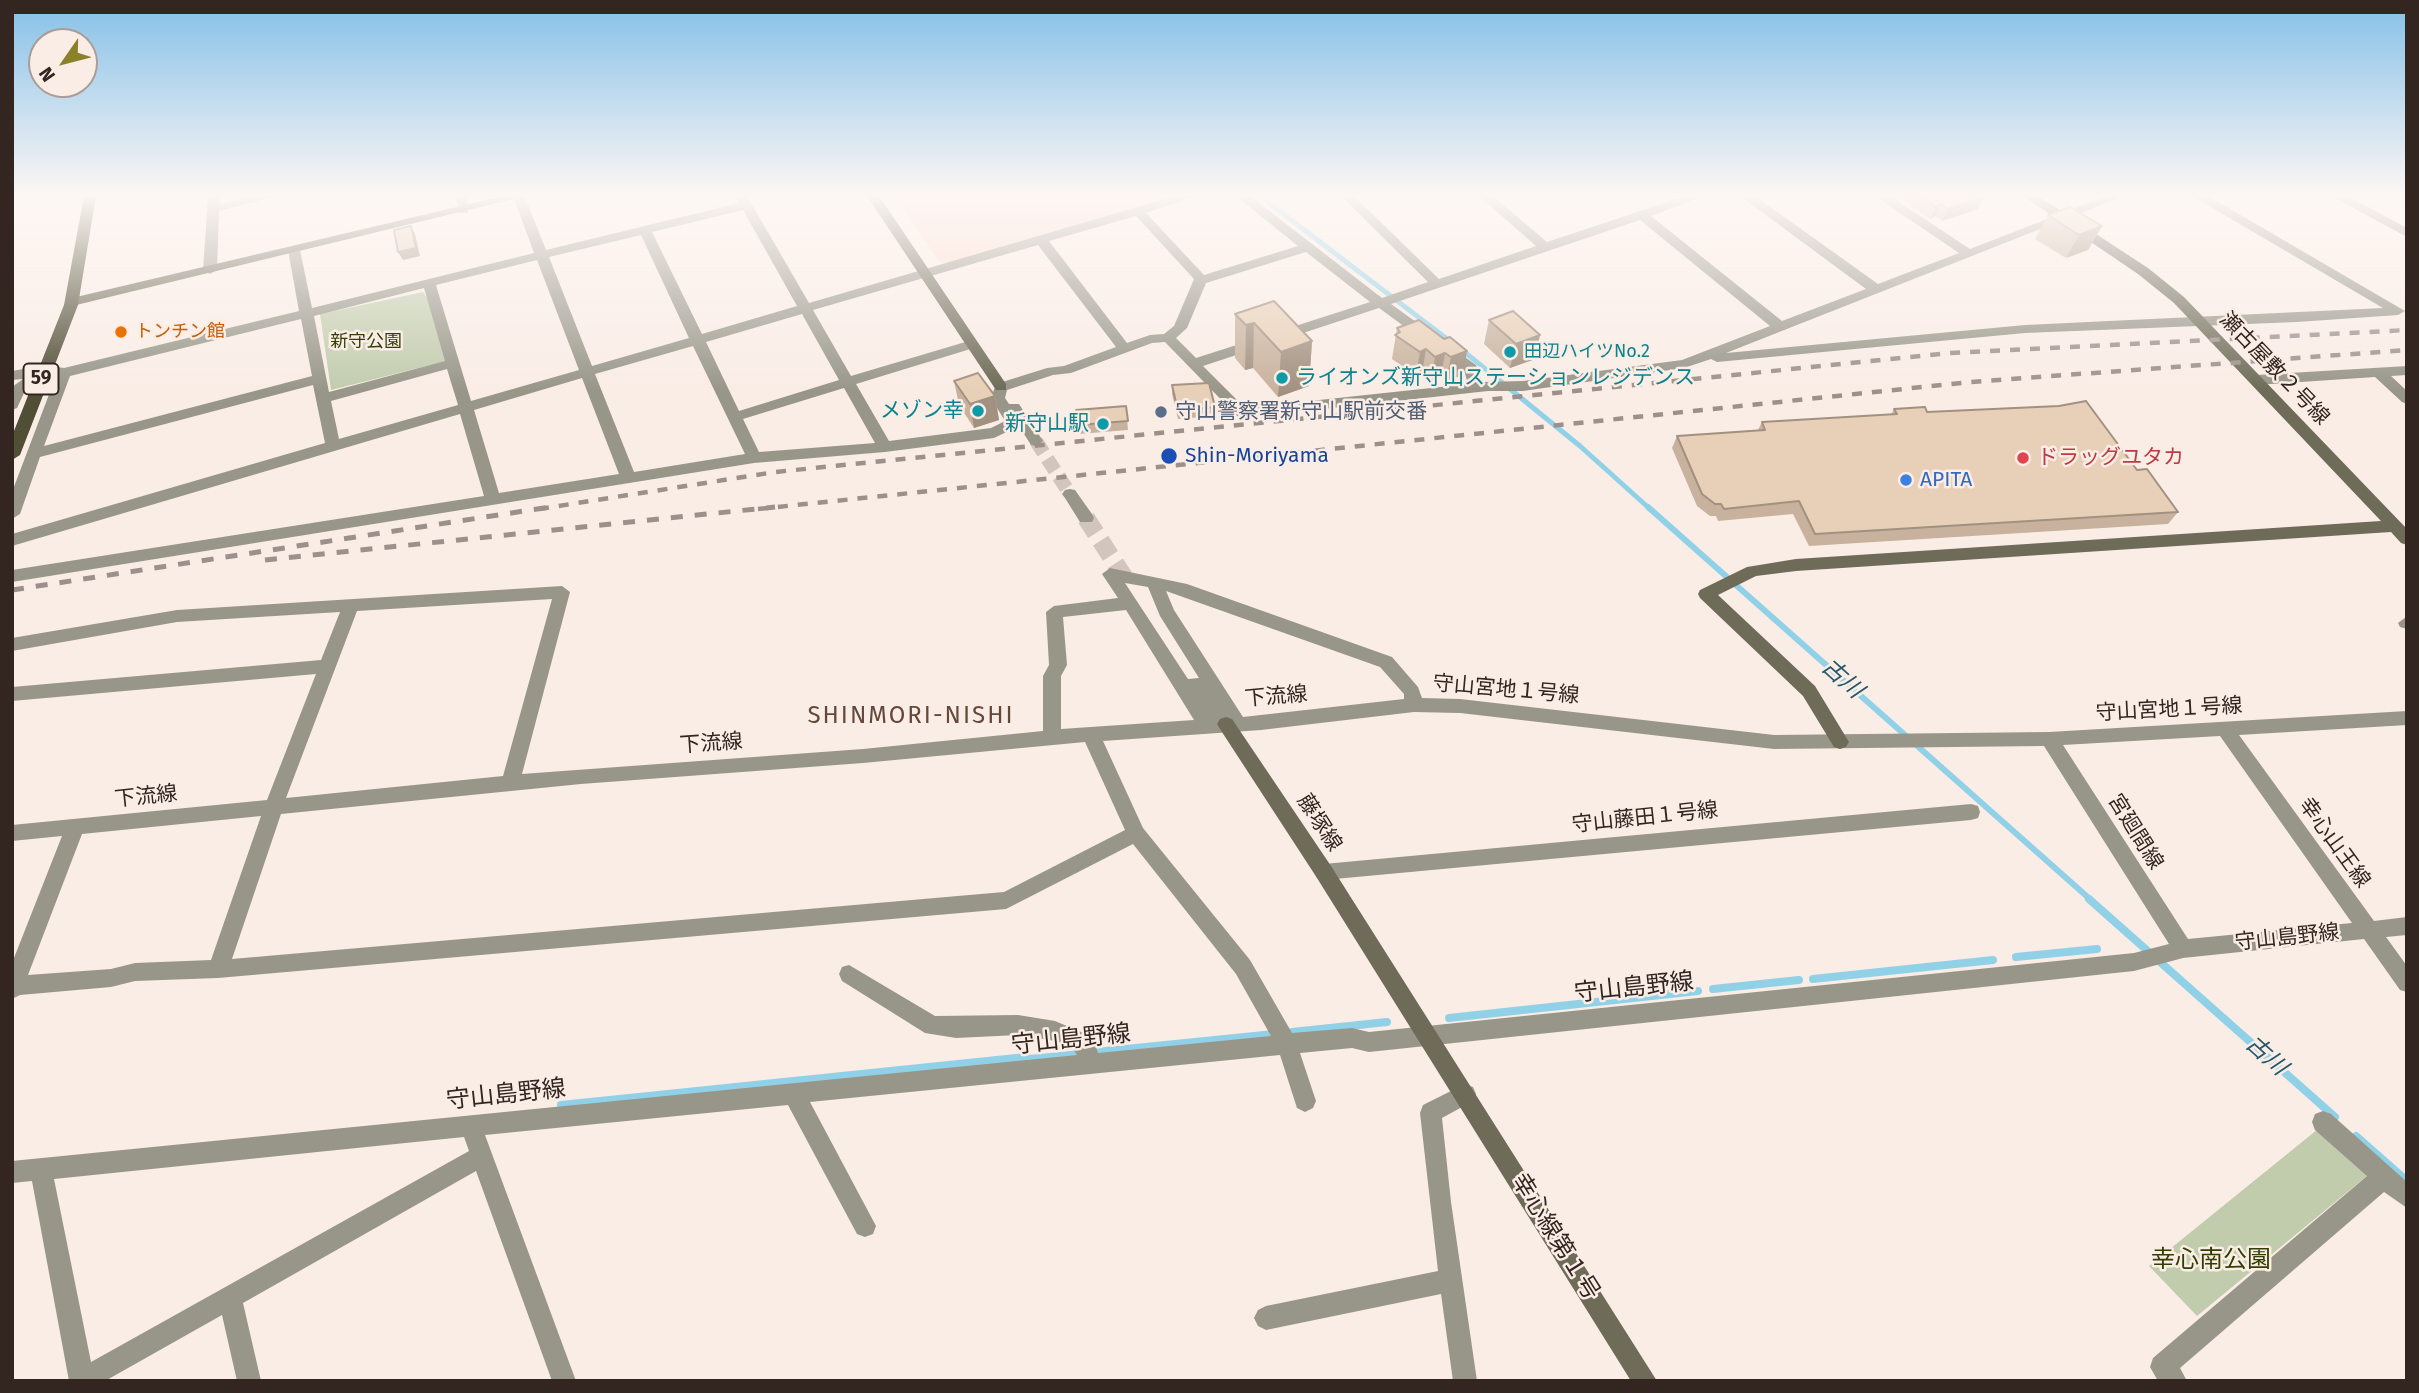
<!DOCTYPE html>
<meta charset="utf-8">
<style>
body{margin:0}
#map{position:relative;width:2419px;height:1393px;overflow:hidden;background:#faede6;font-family:"Fira Sans",sans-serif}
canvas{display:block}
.frame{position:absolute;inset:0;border:14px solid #332620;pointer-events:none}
.north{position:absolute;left:28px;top:28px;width:70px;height:70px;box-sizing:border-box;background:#faede6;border:2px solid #aa9d97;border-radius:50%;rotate:235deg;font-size:19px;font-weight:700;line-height:28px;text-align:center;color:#332620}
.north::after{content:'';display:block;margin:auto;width:24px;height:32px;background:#8a8128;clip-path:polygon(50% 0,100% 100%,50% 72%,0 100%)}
</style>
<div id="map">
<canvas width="2419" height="1393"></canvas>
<div class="frame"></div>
<div class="north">N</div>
</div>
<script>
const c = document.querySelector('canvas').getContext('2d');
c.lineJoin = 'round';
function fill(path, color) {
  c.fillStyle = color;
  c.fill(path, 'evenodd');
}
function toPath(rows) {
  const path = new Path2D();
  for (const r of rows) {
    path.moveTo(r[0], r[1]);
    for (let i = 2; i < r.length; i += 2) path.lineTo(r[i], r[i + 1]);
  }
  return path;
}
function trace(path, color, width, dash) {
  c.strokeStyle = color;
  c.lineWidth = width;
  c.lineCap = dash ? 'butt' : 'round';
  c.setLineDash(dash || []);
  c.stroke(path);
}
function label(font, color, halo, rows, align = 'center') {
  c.font = font + ' "Fira Sans","Noto Sans JP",sans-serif';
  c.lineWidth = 5;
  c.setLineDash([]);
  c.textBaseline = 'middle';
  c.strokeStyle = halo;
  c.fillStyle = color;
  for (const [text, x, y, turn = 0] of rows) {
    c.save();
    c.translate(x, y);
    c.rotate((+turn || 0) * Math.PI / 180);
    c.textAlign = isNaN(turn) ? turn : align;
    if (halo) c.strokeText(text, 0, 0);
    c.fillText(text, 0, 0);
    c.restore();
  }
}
fill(toPath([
 [894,196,1175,196,950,263,939,261]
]), '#fddccc');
fill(toPath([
 [423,292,431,304,446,361,331,390,320,314],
 [2318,1129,2368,1175,2197,1316,2149,1266]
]), '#c1ccad');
trace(toPath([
 [1260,196,1451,342],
 [1462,350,1580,446,1650,509]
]), '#91d1e8', 5);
trace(toPath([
 [1648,507,2091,900]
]), '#91d1e8', 6);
trace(toPath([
 [2089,899,2335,1117],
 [2016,957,2097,949],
 [1813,979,1993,960],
 [1713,989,1799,980],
 [1449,1018,1698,991],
 [1292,1032,1387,1022],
 [1096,1052,1274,1034],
 [561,1105,1026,1057,1030,1059,1081,1054],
 [2356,1136,2407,1181]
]), '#91d1e8', 8);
trace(toPath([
 [1036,441,1070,494]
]), '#d2c5be', 14, [14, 7]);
trace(toPath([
 [1086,518,1128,583]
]), '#d2c5be', 18, [18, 9]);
fill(toPath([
 [208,196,220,196,220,204,253,196,277,196,219,211,217,270,210,274,203,270,208,196],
 [455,196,467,196,468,213,460,213,455,196],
 [513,196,525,197,546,250,739,203,735,196,747,196,809,303,1175,196,1196,196,1146,213,1204,275,1298,246,1236,196,1250,196,1382,298,1428,282,1341,196,1354,196,1439,279,1536,246,1479,196,1493,196,1547,242,1685,196,1704,196,1651,216,1782,321,1866,289,1740,196,1755,196,1878,284,1959,253,1875,196,1890,196,1970,249,2106,196,2124,196,1726,353,2025,325,2383,308,2192,196,2208,196,2405,311,2398,315,2297,322,2025,333,1717,362,1711,359,1684,368,1523,391,1488,391,1242,418,1237,416,1165,342,1152,343,1071,373,1053,375,1007,390,1005,398,1009,404,1019,404,1043,441,1036,446,1031,445,1019,426,994,438,885,452,754,463,12,582,12,570,484,496,460,414,12,546,12,534,325,443,313,385,40,457,20,514,12,519,12,492,56,376,46,375,25,391,17,408,12,410,12,387,23,379,12,380,12,371,45,365,64,368,299,311,288,250,294,246,300,250,312,308,534,253,513,196],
 [743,210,797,306,702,334,652,232,743,210],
 [1136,216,1194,279,1174,326,1164,334,1150,335,1127,343,1049,241,1136,216],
 [1640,220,1770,326,1682,360,1523,381,1482,382,1476,365,1391,304,1640,220],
 [641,235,689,338,592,366,549,257,641,235],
 [1038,245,1116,347,1064,366,1047,368,996,384,991,398,1005,421,991,428,889,441,856,384,977,347,979,344,972,340,851,376,813,310,1038,245],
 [1306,252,1370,302,1196,358,1176,338,1187,328,1206,283,1306,252],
 [537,260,579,370,471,401,436,285,537,260],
 [424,288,445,361,329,392,314,316,424,288],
 [1379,308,1464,370,1468,384,1245,408,1203,366,1379,308],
 [802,314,839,380,739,411,706,342,802,314],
 [301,319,312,376,44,446,70,376,301,319],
 [693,346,745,454,634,472,595,374,693,346],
 [447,369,458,405,339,439,331,401,447,369],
 [582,378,619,474,499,493,474,410,582,378],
 [844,388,875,443,759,452,743,419,844,388],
 [2331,196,2347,196,2407,228,2407,237,2331,196],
 [2407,366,2407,375,2391,376,2407,391,2407,404,2402,402,2375,377,2256,385,2249,380,2256,375,2407,366],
 [1070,489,1075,490,1092,514,1094,518,1092,522,1080,522,1065,498,1062,494,1065,490,1070,489],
 [1110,568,1187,584,1392,657,1418,687,1422,698,1460,699,1774,735,2049,732,2407,711,2407,725,2239,735,2374,921,2407,917,2407,935,2386,937,2407,966,2407,992,2400,990,2364,939,2183,958,2134,971,1369,1052,1352,1048,1300,1053,1316,1101,1313,1108,1305,1112,1297,1108,1280,1055,810,1102,876,1226,873,1234,865,1237,857,1234,788,1105,485,1135,576,1381,552,1381,476,1171,243,1303,261,1381,237,1381,222,1315,105,1381,69,1381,32,1181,12,1183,12,1161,1077,1055,1073,1048,1055,1041,1018,1035,956,1038,925,1033,842,981,839,974,842,967,849,965,935,1016,1018,1015,1055,1021,1093,1037,1098,1053,1271,1036,1236,974,1133,844,1006,909,218,978,135,981,111,987,20,995,12,999,12,963,62,836,12,841,12,825,267,800,316,674,12,701,12,687,321,660,340,612,177,622,12,651,12,638,177,610,562,586,570,592,522,774,863,749,1043,731,1043,676,1049,665,1046,612,1054,606,1118,598,1102,574,1110,568],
 [1125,583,1148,587,1160,616,1199,678,1188,679,1125,583],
 [1166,591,1380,667,1404,694,1404,699,1243,717,1174,610,1166,591],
 [552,599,503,776,286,798,357,611,552,599],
 [1126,610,1194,720,1061,729,1061,676,1067,665,1063,617,1126,610],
 [1414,712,1460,713,1774,749,2044,746,2169,944,2134,953,1427,1026,1369,1032,1352,1028,1292,1033,1250,960,1143,828,1103,741,1261,730,1414,712],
 [2220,736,2352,923,2188,939,2063,745,2220,736],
 [1085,742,1125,830,1004,892,232,959,281,814,581,784,863,763,1085,742],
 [261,816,211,960,135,963,111,969,28,975,82,834,261,816],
 [464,1137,469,1151,91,1362,54,1179,464,1137],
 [2406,617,2407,617,2407,629,2400,627,2398,623,2406,617],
 [1971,804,1978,806,1980,812,1978,818,1971,820,1324,880,1317,878,1314,872,1317,866,1324,864,1971,804],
 [1465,1084,1473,1087,1476,1094,1473,1101,1442,1118,1451,1202,1477,1381,1453,1381,1441,1294,1266,1330,1258,1326,1254,1318,1258,1310,1266,1306,1438,1271,1420,1113,1423,1105,1465,1084],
 [2323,1111,2331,1114,2407,1182,2407,1208,2384,1192,2180,1368,2187,1381,2158,1381,2150,1367,2153,1358,2367,1176,2315,1130,2312,1122,2315,1114,2323,1111]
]), '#989689');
fill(toPath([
 [503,196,526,196,72,306,65,302,72,298,503,196],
 [867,196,879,196,1006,384,1006,390,996,390,867,196],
 [2023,196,2038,196,2148,268,2184,297,2407,529,2407,545,2401,543,2391,532,1796,571,1756,576,1718,595,1815,686,1849,742,1846,747,1840,749,1834,747,1803,696,1700,598,1698,594,1700,590,1747,567,1796,559,2381,521,2174,303,2138,274,2023,196],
 [1226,717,1232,719,1331,866,1657,1381,1631,1381,1317,878,1220,729,1217,724,1220,719,1226,717]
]), '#6e6b58');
fill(toPath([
 [84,196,96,196,78,305,20,455,12,460,12,436,64,305,84,196]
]), '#514e36');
trace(toPath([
 [539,509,775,472,1950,353,2407,330],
 [758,509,1970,382,2407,350]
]), '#9d908a', 4.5, [10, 10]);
trace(toPath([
 [265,560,775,507],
 [12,590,550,507]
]), '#9d908a', 5, [12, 12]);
fill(toPath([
 [1983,196,1978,209,1942,221,1935,216,1930,219,1898,197],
 [2048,215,2102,226,2088,250,2066,258,2035,239],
 [1235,314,1312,341,1309,386,1278,397,1253,368,1245,370,1235,358],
 [1489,320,1535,359,1510,368,1484,344],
 [1397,328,1444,339,1463,375,1446,381,1441,377,1431,381,1422,373,1416,376,1392,359],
 [954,381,995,396,999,420,974,428,959,405],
 [1172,385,1215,407,1215,416,1178,419,1172,394],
 [1126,406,1128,430,1078,434,1076,410],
 [1894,409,1927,412,2137,470,2178,512,2168,524,1809,546,1793,514,1718,521,1716,516,1710,516,1697,506,1672,448,1677,436,1758,430,1762,422,1891,415]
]), '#c8b29d');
fill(toPath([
 [1984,197,1978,209,1942,221,1948,209],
 [1941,204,1935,216,1930,219,1936,207],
 [411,226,415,234,420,256,403,260,398,252],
 [2102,226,2088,250,2066,258,2079,235],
 [1254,323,1253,368,1245,370,1246,325],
 [1540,335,1535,359,1510,368,1516,344],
 [1312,341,1309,386,1278,397,1281,352],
 [1426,349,1422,373,1416,376,1420,352],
 [1467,351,1463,375,1446,381,1451,357],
 [1445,353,1441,377,1431,381,1435,357],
 [995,396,999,420,974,428,970,404]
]), '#a29180');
const building = toPath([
 [1920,196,1983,196,1984,197,1948,209,1941,204,1936,207,1920,196],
 [2070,207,2102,226,2079,235,2048,215,2070,207],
 [411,226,416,248,398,252,394,230,411,226],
 [1274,301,1312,341,1281,352,1254,323,1246,325,1235,314,1274,301],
 [1513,311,1540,335,1516,344,1489,320,1513,311],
 [1419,320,1444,339,1450,337,1467,351,1451,357,1445,353,1435,357,1426,349,1420,352,1395,335,1400,332,1397,328,1419,320],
 [978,373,995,396,970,404,954,381,978,373],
 [1209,383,1215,407,1178,411,1172,385,1209,383],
 [2086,401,2137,470,2147,469,2178,512,1815,534,1799,501,1724,509,1721,504,1715,504,1702,494,1677,436,1765,430,1762,422,1897,414,1894,409,1925,407,1927,412,2059,406,2086,401],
 [1126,406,1128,421,1078,425,1076,410,1126,406]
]);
fill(building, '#e8cfb7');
trace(building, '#a29180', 2);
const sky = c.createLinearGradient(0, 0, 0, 391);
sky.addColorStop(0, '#85c0e8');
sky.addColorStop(0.5, '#fdf7f4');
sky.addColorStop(1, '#fdf7f400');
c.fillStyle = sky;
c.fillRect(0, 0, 2419, 391);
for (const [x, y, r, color] of [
 [121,332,7,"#e8710a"],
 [1510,352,7,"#0f9aa8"],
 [1282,378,7,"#0f9aa8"],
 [978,411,7,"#0f9aa8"],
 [1161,412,7,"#5c6f8a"],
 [1103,424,7,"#0f9aa8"],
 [1169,456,9,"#1a4fb4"],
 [2023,458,7,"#e0444e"],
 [1906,480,7,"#3f7fe0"]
]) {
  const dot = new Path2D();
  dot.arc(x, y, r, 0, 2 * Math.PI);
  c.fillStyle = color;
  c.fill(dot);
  trace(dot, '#faede6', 2.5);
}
label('18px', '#c56008', '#faede6', [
 ["トンチン館",135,332]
], 'left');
label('18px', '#323f03', '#faede6', [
 ["新守公園",366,342]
]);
label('18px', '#0d838f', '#faede6', [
 ["田辺ハイツNo.2",1524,352]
], 'left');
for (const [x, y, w] of [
 [41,379,35]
]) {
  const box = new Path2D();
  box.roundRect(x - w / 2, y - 15.5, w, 31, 5);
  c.fillStyle = '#faede6';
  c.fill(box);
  trace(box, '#332620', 2);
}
label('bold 19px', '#332620', null, [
 ["59",41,379]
]);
label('21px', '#332620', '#faede6', [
 ["瀬古屋敷２号線",2274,369,46],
 ["守山宮地１号線",1506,690,5],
 ["下流線",1276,697,-5],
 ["守山宮地１号線",2169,710,-3],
 ["下流線",711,744,-4],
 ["下流線",146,797,-6],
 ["守山藤田１号線",1645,818,-6],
 ["藤塚線",1319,823,57],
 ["宮廻間線",2135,832,58],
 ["幸心山王線",2334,843,54],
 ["守山島野線",2287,938,-6]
]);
label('21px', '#0d838f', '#faede6', [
 ["ライオンズ新守山ステーションレジデンス",1296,378,"left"],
 ["メゾン幸",964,411],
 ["新守山駅",1089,424]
], 'right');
label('21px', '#4e5e75', '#faede6', [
 ["守山警察署新守山駅前交番",1175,412]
], 'left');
label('21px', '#164399', '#faede6', [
 ["Shin-Moriyama",1185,456]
], 'left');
label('21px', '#be3a42', '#faede6', [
 ["ドラッグユタカ",2037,458]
], 'left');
label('21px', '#366cbe', '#faede6', [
 ["APITA",1920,480]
], 'left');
label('italic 23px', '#245869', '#faede6', [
 ["古川",1842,679,42],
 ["古川",2266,1056,42]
]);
c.letterSpacing = '2px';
label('24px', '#64493b', '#faede6', [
 ["SHINMORI-NISHI",911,716]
]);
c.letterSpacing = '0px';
label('24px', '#332620', '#faede6', [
 ["守山島野線",1634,988,-6],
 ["守山島野線",1071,1040,-6],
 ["守山島野線",506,1095,-6],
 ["幸心線第１号",1555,1237,58]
]);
label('24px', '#323f03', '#faede6', [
 ["幸心南公園",2211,1260]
]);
</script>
